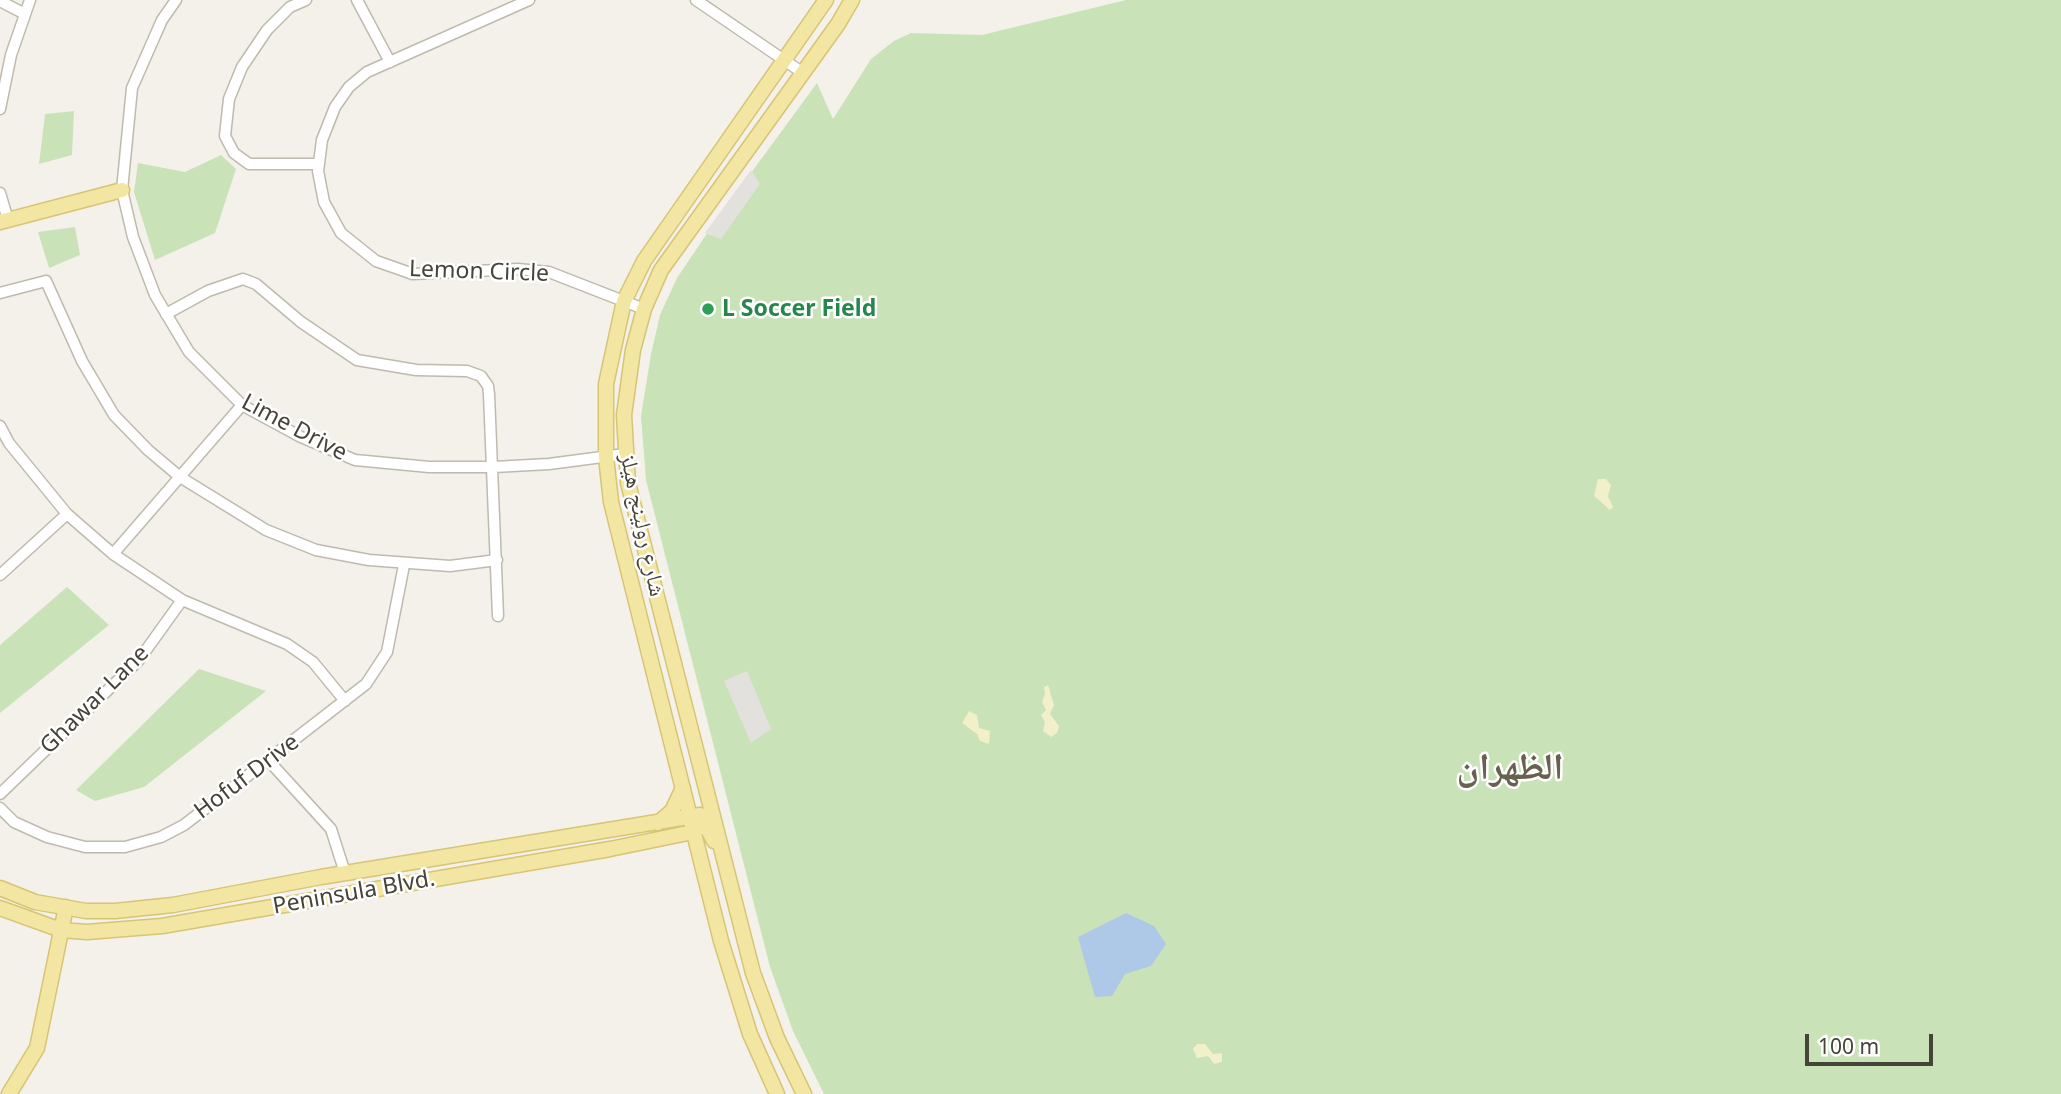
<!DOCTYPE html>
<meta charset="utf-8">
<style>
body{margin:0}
#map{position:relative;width:2061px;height:1094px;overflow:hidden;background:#f3f1ea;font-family:"Noto Sans",sans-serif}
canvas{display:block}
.scale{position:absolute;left:1805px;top:1034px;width:128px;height:32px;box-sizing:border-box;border:4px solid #464339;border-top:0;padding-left:9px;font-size:21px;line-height:24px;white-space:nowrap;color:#464339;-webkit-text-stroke:5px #fff;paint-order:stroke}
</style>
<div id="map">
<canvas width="2061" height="1094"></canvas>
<div class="scale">100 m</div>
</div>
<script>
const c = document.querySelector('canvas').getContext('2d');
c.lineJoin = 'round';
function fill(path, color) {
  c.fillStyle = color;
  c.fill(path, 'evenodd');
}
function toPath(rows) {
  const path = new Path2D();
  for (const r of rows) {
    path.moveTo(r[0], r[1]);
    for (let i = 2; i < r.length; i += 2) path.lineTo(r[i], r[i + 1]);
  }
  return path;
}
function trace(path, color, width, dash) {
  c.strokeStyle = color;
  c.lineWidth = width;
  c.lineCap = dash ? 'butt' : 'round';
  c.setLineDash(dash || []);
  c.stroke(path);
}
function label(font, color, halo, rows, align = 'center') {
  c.font = font + ' "Noto Sans","Noto Naskh Arabic",sans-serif';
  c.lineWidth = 5;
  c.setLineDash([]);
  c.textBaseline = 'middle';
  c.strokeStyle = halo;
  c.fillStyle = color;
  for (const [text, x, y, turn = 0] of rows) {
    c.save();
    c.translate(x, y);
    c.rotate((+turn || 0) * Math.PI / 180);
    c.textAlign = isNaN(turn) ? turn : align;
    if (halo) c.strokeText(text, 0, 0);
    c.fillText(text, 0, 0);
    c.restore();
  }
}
fill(toPath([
 [1126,0,2061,0,2061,1094,824,1094,793,1031,770,967,646,480,641,416,651,354,660,315,677,278,712,226,817,83,833,119,871,59,894,41,911,33,982,35],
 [74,111,72,155,39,164,45,114],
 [221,155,236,169,215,233,155,260,134,192,138,163,185,172],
 [75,227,80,255,49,268,38,232],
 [67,587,109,625,0,713,0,645],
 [199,669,266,691,144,787,95,801,76,790]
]), '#cae2b8');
fill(toPath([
 [1598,479,1606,479,1611,485,1608,496,1613,507,1610,510,1594,496],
 [1048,685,1054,705,1050,714,1059,726,1057,733,1051,737,1043,731,1045,722,1041,715,1046,710,1042,702,1045,694,1044,687],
 [969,711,977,715,979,728,990,731,989,744,980,741,977,734,962,723],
 [1197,1044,1205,1044,1213,1054,1222,1053,1222,1062,1214,1064,1208,1056,1197,1058,1193,1049]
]), '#f2efcb');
fill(toPath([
 [751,170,760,184,721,239,705,233],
 [747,671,771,729,751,743,724,681]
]), '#e2e1de');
fill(toPath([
 [1126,913,1154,926,1166,944,1151,966,1125,974,1112,996,1095,997,1078,937]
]), '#aec9e8');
const minor = toPath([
 [176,0,162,20,132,88,122,190,133,237,155,295,189,352,242,405,301,437,355,460,429,467,494,467,549,464,625,454],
 [306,0,290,7,267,30,242,67,229,99,225,136,234,153,249,164,319,164],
 [357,0,390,62],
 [529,0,367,72,349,87,335,107,322,140,318,171,324,202,341,233,376,261,413,274,518,269,549,272,644,309],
 [696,0,803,73],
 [0,1,25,14],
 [0,109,11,55,30,0],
 [0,193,8,220],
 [0,293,46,281,82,361,114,415,148,450,180,477,266,530,316,550,369,560,450,566,497,560],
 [166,314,208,291,243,279,256,284,301,322,357,360,416,370,467,371,481,376,488,386,489,394,498,616],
 [0,426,9,443,67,514,113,554,182,600,287,644,313,662,345,701],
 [113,554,242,405],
 [0,575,67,514],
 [269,761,331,829,345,873],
 [0,794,139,660,182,600],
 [0,808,14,822,47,837,85,847,125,847,161,837,184,825,366,684,387,652,404,565]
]);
const major = toPath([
 [0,222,122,190],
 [658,823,672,811,683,788],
 [0,888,35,902,86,911,115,911,173,905,321,877,700,815,714,841],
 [0,908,61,930,87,932,162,926,610,849,688,833,699,828],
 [9,1094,37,1048,66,907],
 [777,1094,750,1034,721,941,611,502,606,457,606,384,624,301,644,261,826,0],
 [804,1094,777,1038,753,973,628,483,624,415,633,350,644,309,661,270,838,24,852,0]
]);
trace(minor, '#bebaae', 13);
trace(major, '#d6c575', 17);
trace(minor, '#fff', 10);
trace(major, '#f3e6a3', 14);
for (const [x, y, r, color] of [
 [708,309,7,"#2e9e5b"]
]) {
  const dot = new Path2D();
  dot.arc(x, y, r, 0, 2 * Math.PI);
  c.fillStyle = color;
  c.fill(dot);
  trace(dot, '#fff', 2.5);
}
label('23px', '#464339', '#fff', [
 ["Lemon Circle",479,272,2],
 ["Lime Drive",294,428,28],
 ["شارع رولينج هيلز",642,525,78],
 ["Ghawar Lane",95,700,-45],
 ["Hofuf Drive",247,777,-37],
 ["Peninsula Blvd.",354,893,-10]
]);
label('bold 23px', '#27864d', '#fff', [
 ["L Soccer Field",722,309]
], 'left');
label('bold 37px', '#686151', '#fff', [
 ["الظهران",1510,768]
]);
</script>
